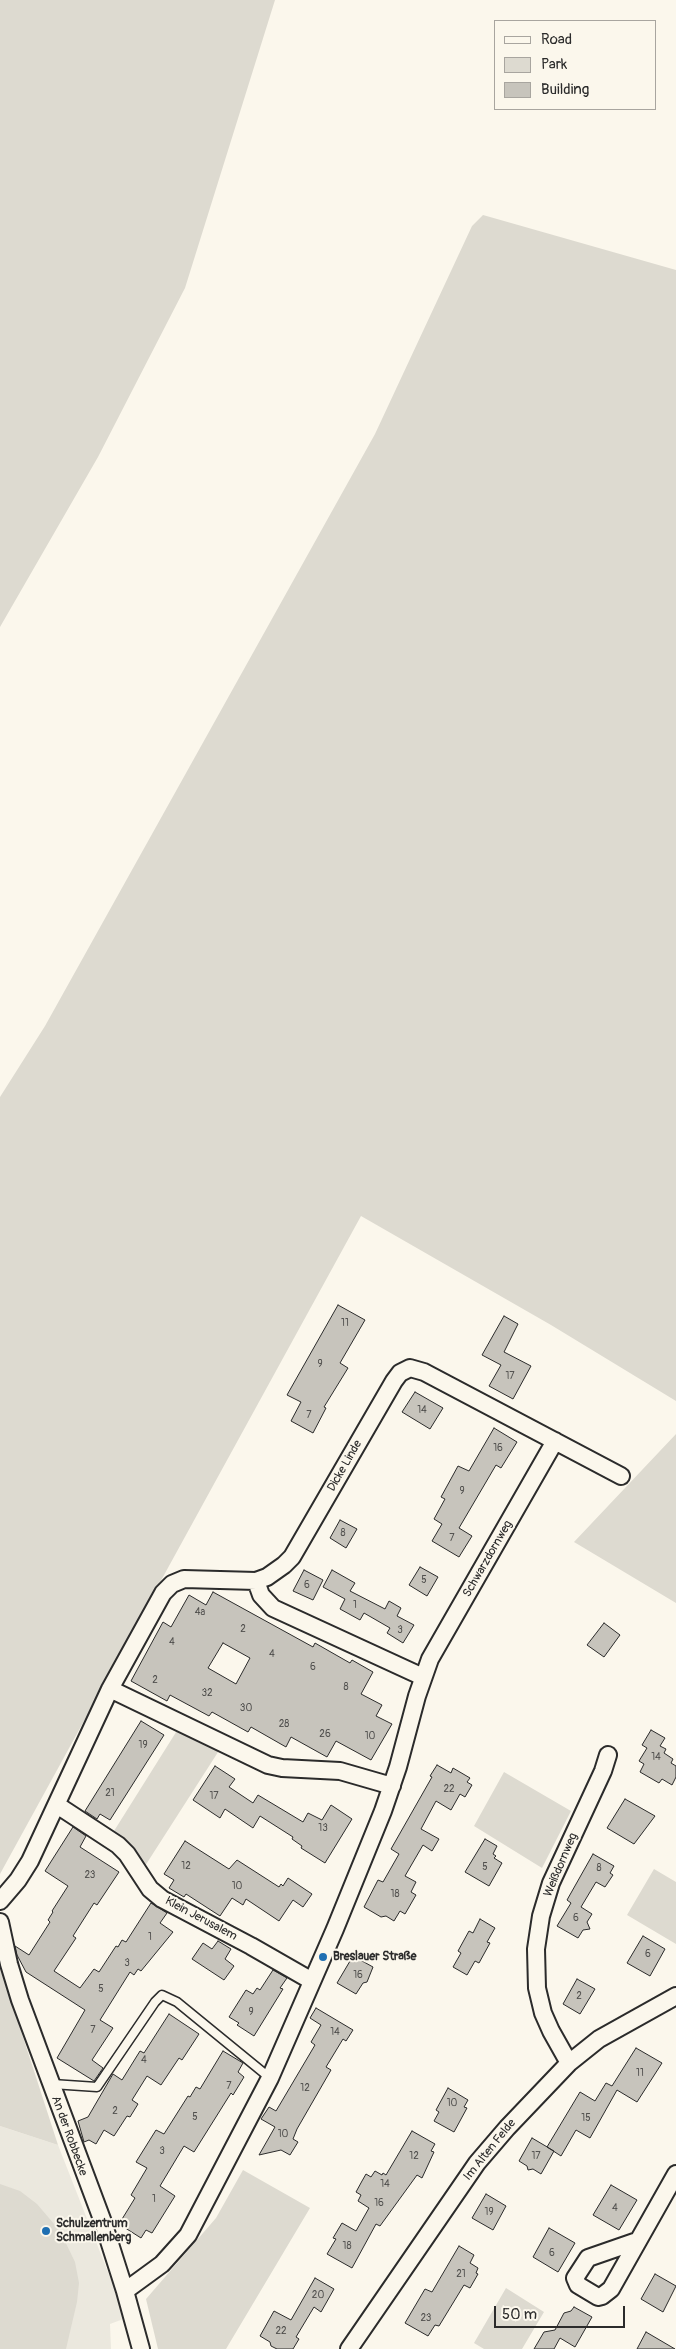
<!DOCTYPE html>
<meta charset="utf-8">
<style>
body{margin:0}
#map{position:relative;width:676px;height:2349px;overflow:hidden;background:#fbf7ec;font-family:Pangolin,sans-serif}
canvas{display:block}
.legend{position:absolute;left:494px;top:20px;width:162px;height:90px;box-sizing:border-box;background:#fbf7ec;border:1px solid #a8a59f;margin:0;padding:6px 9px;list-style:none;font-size:15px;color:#2b2b2b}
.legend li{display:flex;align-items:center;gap:10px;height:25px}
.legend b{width:25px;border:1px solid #a8a59f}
.scale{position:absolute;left:494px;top:2306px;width:131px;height:22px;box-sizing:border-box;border:2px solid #2b2b2b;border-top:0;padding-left:6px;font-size:15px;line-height:18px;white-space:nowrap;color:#2b2b2b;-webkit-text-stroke:4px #fbf7ec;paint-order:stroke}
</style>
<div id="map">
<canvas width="676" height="2349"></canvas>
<ul class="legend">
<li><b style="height:6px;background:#fbf7ec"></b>Road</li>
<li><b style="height:14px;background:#dddad0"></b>Park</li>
<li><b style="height:14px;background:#c7c4bc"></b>Building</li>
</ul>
<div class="scale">50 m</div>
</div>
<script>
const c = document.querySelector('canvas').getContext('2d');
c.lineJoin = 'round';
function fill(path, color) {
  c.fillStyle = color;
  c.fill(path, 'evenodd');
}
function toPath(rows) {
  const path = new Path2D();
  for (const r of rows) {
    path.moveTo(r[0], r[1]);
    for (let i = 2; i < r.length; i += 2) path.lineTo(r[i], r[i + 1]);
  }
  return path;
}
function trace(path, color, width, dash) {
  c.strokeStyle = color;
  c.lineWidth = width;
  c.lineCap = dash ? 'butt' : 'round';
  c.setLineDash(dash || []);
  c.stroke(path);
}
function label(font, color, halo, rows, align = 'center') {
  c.font = font + ' Pangolin,sans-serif';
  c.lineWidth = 4;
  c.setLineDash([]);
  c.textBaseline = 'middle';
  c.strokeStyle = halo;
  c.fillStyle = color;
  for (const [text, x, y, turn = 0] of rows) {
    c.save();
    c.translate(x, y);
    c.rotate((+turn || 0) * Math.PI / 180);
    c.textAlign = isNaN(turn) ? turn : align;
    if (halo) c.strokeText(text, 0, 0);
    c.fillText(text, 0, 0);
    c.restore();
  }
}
fill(toPath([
 [0,2126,58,2145,126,2318,110,2324,111,2349,0,2349]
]), '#ebe8de');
fill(toPath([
 [0,0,275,0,185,288,98,457,0,627],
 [483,215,676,270,676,1401,551,1325,361,1216,0,1874,0,1097,45,1026,375,434,472,226],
 [676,1434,676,1603,574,1542],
 [178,1729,220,1749,145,1866,123,1837,114,1831],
 [504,1772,571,1811,542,1868,474,1826],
 [654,1869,676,1882,676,1944,627,1915],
 [0,1966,58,2145,0,2126],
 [243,2170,310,2208,226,2349,158,2349,146,2299,216,2218],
 [0,2184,20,2191,37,2204,60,2231,75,2262,79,2283,77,2302,66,2349,0,2349],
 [506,2288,544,2312,522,2349,484,2349,474,2343]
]), '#dddad0');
const building = toPath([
 [338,1305,365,1320,340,1363,348,1368,324,1407,326,1408,313,1433,291,1421,301,1402,287,1395,338,1305],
 [504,1316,518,1324,504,1352,531,1366,513,1399,489,1386,501,1365,482,1355,504,1316],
 [415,1392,443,1408,430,1429,402,1412,415,1392],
 [494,1428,517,1442,501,1468,496,1465,459,1528,472,1536,459,1557,432,1541,442,1524,434,1519,445,1499,441,1497,458,1466,469,1471,494,1428],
 [340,1520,357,1529,346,1548,330,1538,340,1520],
 [420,1567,438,1577,427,1596,409,1585,420,1567],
 [304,1570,323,1580,313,1600,293,1591,304,1570],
 [332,1570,355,1583,350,1591,385,1609,389,1601,401,1608,397,1616,414,1625,403,1643,387,1633,390,1628,364,1613,360,1620,340,1609,345,1599,323,1587,332,1570],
 [213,1592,313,1647,315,1643,350,1663,352,1660,373,1672,361,1694,382,1705,376,1716,392,1724,371,1760,336,1741,327,1757,291,1737,286,1747,251,1727,248,1732,212,1712,209,1716,170,1695,167,1701,131,1681,163,1622,171,1627,189,1595,206,1605,213,1592],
 [223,1643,250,1658,236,1684,208,1668,223,1643],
 [604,1623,620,1635,604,1657,587,1645,604,1623],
 [141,1721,164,1735,110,1820,100,1814,97,1819,85,1811,141,1721],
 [651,1730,665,1738,660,1746,666,1749,664,1753,673,1759,671,1763,676,1766,676,1777,672,1785,662,1779,659,1783,640,1772,644,1764,639,1761,647,1748,642,1745,651,1730],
 [437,1765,451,1773,453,1768,470,1778,467,1782,472,1785,465,1797,460,1794,451,1810,436,1801,421,1829,439,1839,432,1851,423,1845,405,1876,416,1882,411,1892,416,1895,405,1914,400,1911,394,1921,386,1916,381,1917,364,1907,378,1880,383,1882,399,1854,391,1849,432,1777,430,1776,437,1765],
 [215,1766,235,1779,229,1787,253,1803,258,1795,303,1822,308,1813,322,1820,331,1805,352,1819,325,1863,301,1848,302,1846,292,1839,293,1837,260,1816,253,1828,225,1809,220,1818,193,1800,215,1766],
 [625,1799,655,1816,634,1844,607,1828,625,1799],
 [73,1827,86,1836,80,1847,119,1872,97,1905,94,1903,73,1936,76,1938,54,1971,80,1988,94,1969,99,1972,116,1946,118,1947,122,1940,126,1942,151,1903,167,1913,160,1923,173,1932,141,1971,138,1969,134,1975,130,1972,100,2020,113,2028,92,2060,103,2068,94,2081,57,2058,85,2010,26,1972,17,1955,15,1946,29,1955,50,1922,48,1920,53,1912,52,1911,68,1886,45,1871,73,1827],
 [485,1839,497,1846,493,1854,496,1856,494,1858,502,1863,489,1886,465,1872,485,1839],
 [185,1841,229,1869,237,1860,279,1887,281,1884,283,1886,288,1878,312,1894,303,1907,293,1900,279,1921,246,1899,243,1905,232,1898,220,1916,186,1894,184,1897,169,1888,174,1880,164,1874,185,1841],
 [593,1854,614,1866,610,1873,613,1875,605,1887,596,1882,581,1907,592,1914,587,1922,590,1929,583,1930,578,1938,557,1926,571,1903,567,1900,593,1854],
 [480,1919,495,1928,487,1942,490,1943,479,1963,475,1961,467,1975,453,1967,461,1953,458,1951,469,1931,473,1933,480,1919],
 [643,1936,665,1949,650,1976,627,1963,643,1936],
 [218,1941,231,1949,225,1959,234,1966,224,1980,192,1959,203,1943,212,1949,218,1941],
 [353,1956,373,1967,367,1982,363,1983,356,1994,337,1983,353,1956],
 [273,1970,287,1978,280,1988,283,1989,254,2036,237,2025,239,2023,229,2017,246,1990,253,1994,257,1988,260,1990,273,1970],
 [577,1979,595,1989,580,2014,563,2004,577,1979],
 [316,2008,353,2030,346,2041,343,2039,326,2067,331,2070,297,2129,293,2139,298,2142,290,2155,281,2150,259,2155,275,2127,261,2119,269,2107,276,2111,315,2045,311,2042,321,2025,310,2018,316,2008],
 [169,2014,199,2034,182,2060,179,2058,161,2085,147,2076,132,2100,138,2104,130,2117,127,2116,114,2136,104,2130,96,2144,89,2140,84,2142,78,2121,88,2117,113,2074,122,2080,140,2051,144,2053,169,2014],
 [636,2048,662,2063,637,2102,617,2090,590,2138,576,2130,561,2156,547,2147,580,2092,595,2101,606,2083,612,2086,636,2048],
 [223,2051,243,2063,238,2072,244,2077,233,2095,231,2093,194,2152,184,2146,160,2186,175,2196,152,2233,146,2230,141,2238,119,2224,135,2198,131,2195,147,2168,136,2162,156,2130,164,2134,188,2096,190,2097,196,2087,200,2089,223,2051],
 [448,2088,468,2100,464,2107,467,2108,454,2132,434,2121,439,2112,436,2110,448,2088],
 [412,2131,435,2144,431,2151,434,2152,422,2178,417,2175,380,2226,376,2224,352,2268,327,2254,336,2239,333,2238,342,2223,356,2231,369,2208,358,2201,361,2195,356,2192,362,2181,366,2174,371,2177,375,2171,382,2175,383,2173,386,2175,412,2131],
 [532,2138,554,2151,541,2174,533,2169,528,2170,527,2166,519,2161,532,2138],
 [611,2185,637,2200,619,2230,593,2215,611,2185],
 [486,2194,506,2206,493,2230,472,2218,486,2194],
 [549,2228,575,2243,558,2272,533,2257,549,2228],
 [459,2246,474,2255,470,2263,478,2268,476,2273,478,2274,470,2288,464,2285,439,2326,435,2325,428,2336,405,2323,425,2289,432,2292,459,2246],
 [655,2274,676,2286,663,2312,641,2299,655,2274],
 [315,2278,334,2289,321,2312,314,2307,296,2337,299,2339,293,2349,277,2349,271,2346,270,2342,260,2336,274,2311,291,2320,315,2278],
 [574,2307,592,2317,575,2347,560,2338,554,2349,534,2349,544,2332,555,2330,564,2313,571,2311,574,2307],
 [646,2332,675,2349,637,2349,646,2332]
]);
fill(building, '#c7c4bc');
trace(building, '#2b2b2b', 1);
const lane = toPath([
 [52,2084,97,2087,155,2002,162,1995,177,2002,270,2078]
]);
const street = toPath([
 [256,1581,261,1595,273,1608,423,1677],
 [110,1689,268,1765,282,1768,340,1771,392,1786],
 [57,1805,118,1845,127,1854,150,1889,162,1899,251,1946,312,1981],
 [0,1901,18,1880,30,1861,110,1689,163,1593,172,1584,184,1579,256,1581,267,1577,284,1565,292,1557,394,1381,400,1373,410,1368,424,1372,621,1476],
 [0,1922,9,1964,20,2000,103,2222,125,2291,141,2349],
 [569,2063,551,2031,543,2013,537,1988,536,1949,541,1916,551,1883,603,1771,608,1755],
 [637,2241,588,2258,575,2278,578,2285,598,2297,602,2296,611,2289,676,2174],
 [125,2291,162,2264,188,2235,270,2078,335,1929,383,1811,398,1767,417,1696,430,1659,555,1441],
 [349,2349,477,2163,507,2128,569,2063,599,2039,676,1996]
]);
trace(lane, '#2b2b2b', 11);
trace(street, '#2b2b2b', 20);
trace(lane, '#fbf7ec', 8);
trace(street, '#fbf7ec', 16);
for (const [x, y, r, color] of [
 [323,1957,5,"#1f6fb2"],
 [46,2231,5,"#1f6fb2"]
]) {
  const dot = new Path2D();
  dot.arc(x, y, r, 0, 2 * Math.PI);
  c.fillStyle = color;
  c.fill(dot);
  trace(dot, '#fbf7ec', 2);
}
label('10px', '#52514f', null, [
 ["11",345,1323],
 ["9",320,1364],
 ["17",510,1376],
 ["14",422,1410],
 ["7",309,1415],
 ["16",498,1448],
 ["9",462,1491],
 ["8",343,1533],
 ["7",452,1538],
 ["5",424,1580],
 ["6",307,1585],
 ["1",355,1605],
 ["4a",200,1612],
 ["2",243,1629],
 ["3",400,1630],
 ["4",172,1642],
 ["4",272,1654],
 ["6",313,1667],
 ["2",155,1680],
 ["8",346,1687],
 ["32",207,1693],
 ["30",246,1708],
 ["28",284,1724],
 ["26",325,1734],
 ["10",370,1736],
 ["19",143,1745],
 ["14",656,1757],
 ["22",449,1789],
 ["21",110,1793],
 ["17",214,1796],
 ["13",323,1828],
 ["12",186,1866],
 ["5",485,1867],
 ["8",599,1868],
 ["23",90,1875],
 ["10",237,1886],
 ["18",395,1894],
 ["6",576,1918],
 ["1",150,1937],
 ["6",648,1954],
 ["3",127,1963],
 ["16",358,1975],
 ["5",101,1989],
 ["2",579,1996],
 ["9",251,2012],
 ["7",93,2030],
 ["14",335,2032],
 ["4",144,2060],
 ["11",640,2073],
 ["7",229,2086],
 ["12",305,2088],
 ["10",452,2103],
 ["2",115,2111],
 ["5",195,2117],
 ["15",586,2118],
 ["10",283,2134],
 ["3",162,2151],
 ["12",414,2156],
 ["17",536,2156],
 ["14",385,2184],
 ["1",154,2199],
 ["16",379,2203],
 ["4",615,2208],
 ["19",489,2212],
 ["18",347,2246],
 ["6",552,2253],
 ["21",461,2274],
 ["20",318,2295],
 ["23",426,2318],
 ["22",281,2331]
]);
label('12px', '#2b2b2b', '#fbf7ec', [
 ["Dicke Linde",345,1466,-60],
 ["Schwarzdornweg",488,1559,-60],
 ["Weißdornweg",561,1865,-67],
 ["Klein Jerusalem",201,1919,28],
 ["An der Robbecke",69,2136,70],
 ["Im Alten Felde",490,2150,-51]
]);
label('bold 12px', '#2b2b2b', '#fbf7ec', [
 ["Breslauer Straße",333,1957],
 ["Schulzentrum",56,2224],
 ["Schmallenberg",56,2238]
], 'left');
</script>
